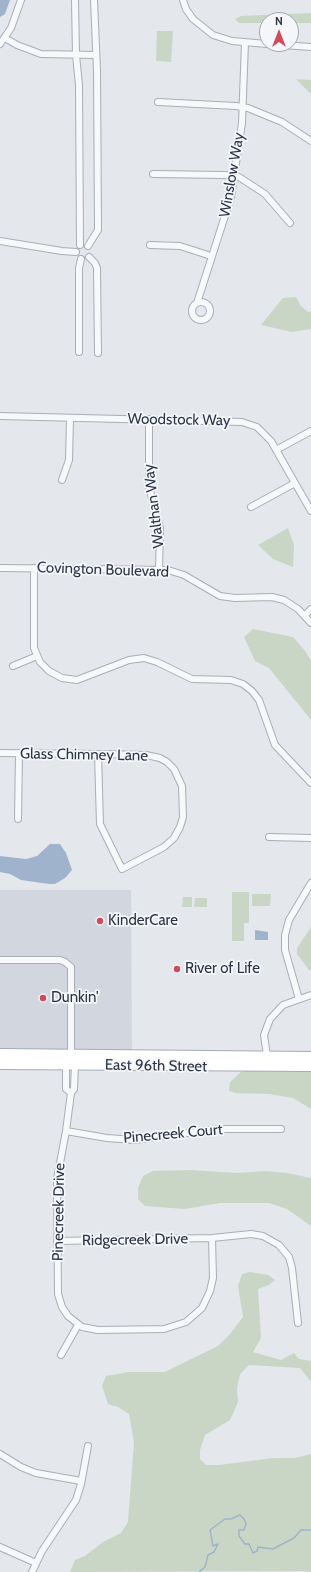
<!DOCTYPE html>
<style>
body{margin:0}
#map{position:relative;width:311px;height:1572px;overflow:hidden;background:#e4e7ec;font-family:Cabin,sans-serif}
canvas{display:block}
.north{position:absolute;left:259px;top:12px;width:40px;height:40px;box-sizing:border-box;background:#f4f6f9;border:1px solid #a4a8b1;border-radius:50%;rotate:0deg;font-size:11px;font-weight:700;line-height:16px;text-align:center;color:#2b3445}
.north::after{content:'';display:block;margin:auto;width:14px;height:18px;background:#d1495b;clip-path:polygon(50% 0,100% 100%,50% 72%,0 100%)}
</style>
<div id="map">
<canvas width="311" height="1572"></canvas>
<div class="north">N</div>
</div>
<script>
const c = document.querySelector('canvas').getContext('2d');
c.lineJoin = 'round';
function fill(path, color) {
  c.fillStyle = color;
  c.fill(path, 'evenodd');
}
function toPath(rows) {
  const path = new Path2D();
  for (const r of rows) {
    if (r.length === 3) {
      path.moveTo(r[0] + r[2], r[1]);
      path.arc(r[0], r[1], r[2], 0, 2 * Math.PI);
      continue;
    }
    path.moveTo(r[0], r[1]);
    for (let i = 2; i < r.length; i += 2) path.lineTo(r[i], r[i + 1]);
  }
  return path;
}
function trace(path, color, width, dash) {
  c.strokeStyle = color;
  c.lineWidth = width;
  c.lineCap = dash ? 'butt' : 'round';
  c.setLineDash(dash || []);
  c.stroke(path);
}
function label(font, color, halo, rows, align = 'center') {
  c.font = font + ' Cabin,sans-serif';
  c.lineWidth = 3.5;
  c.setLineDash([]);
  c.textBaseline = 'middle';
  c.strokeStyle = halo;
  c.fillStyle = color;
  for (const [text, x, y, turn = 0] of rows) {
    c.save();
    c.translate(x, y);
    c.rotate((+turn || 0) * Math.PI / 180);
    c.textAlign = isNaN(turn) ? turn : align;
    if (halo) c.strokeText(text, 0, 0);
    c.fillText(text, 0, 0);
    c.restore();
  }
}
fill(toPath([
 [0,890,131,890,132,1053,0,1050]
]), '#d2d6de');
fill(toPath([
 [311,13,311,23,291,23,291,20,267,20,267,23,239,23,235,19,241,16],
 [157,31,173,31,171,62,156,61],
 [296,79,311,80,311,94],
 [296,297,301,306,308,312,311,311,311,329,292,332,261,325,283,298],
 [288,528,294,545,293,567,273,559,258,545],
 [253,629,293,637,306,652,311,661,311,720,269,668,255,661,244,637],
 [232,892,249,892,249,923,244,923,244,941,232,941],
 [252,894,271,894,270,906,252,906],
 [183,897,192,897,192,907,182,907],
 [195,898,207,898,207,907,194,907],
 [311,927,311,970,309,970,297,954,297,948],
 [242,1071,311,1071,311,1109,293,1098,269,1094,235,1093,229,1091,230,1082],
 [190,1170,237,1173,266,1171,287,1173,311,1178,311,1226,287,1209,269,1203,220,1203,185,1209,145,1206,138,1199,138,1188,143,1176,153,1171],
 [250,1272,268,1275,275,1280,269,1285,258,1289,261,1338,253,1352,281,1360,294,1353,299,1359,311,1361,311,1382,300,1368,249,1365,240,1374,237,1388,238,1402,230,1420,205,1435,200,1450,200,1459,206,1465,219,1465,274,1458,295,1458,311,1454,311,1572,302,1571,70,1572,75,1560,85,1556,103,1542,121,1533,128,1522,134,1442,129,1414,118,1407,108,1404,102,1386,106,1376,129,1372,165,1372,218,1346,230,1334,243,1317,238,1286,242,1274]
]), '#c9d6c5');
fill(toPath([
 [0,0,10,0,5,14,0,17],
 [50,844,60,844,66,853,72,870,65,878,55,884,49,884,21,880,10,874,0,872,0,856,26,859,37,856],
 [255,930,268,932,268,940,255,940]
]), '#9fb4cc');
trace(toPath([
 [199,1572,205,1567,208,1555,214,1552,218,1544,213,1546,210,1530,225,1519,231,1519,240,1515,244,1519,246,1524,244,1530,239,1530,239,1536,245,1544,249,1544,253,1553,257,1551,258,1547,273,1549,294,1538,301,1530,311,1530]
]), '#9fb4cc', 1.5);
const minor = toPath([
 [75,0,76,55,79,85,80,245],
 [183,0,186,9,193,19,213,35,232,41,267,44],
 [5,38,17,45,41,54,95,55],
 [0,44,11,28,21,0],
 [268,44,311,47],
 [158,102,236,106,248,108,282,122,311,141],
 [153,174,225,175,239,177,265,194,290,223],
 [0,241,62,251,76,252],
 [150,245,180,246,211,256],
 [88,246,98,230,97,70,94,0],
 [89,257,95,263,97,268,98,353],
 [201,311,9],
 [197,303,231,197,242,123,245,42],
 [79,352,79,268,81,259],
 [0,416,242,422,257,427,271,441,311,511],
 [149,419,149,487,160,528,159,570],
 [276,450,311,431],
 [62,480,69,460,70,418],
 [251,507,295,483],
 [0,568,168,570,184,575,220,596,235,598,272,597,284,600,298,609,311,623],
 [34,568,34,648,40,662,49,671,62,678,77,680,129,660,144,658,157,662,192,679,231,680,243,684,252,691,259,700,275,745,311,783],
 [305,615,311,609],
 [13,666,37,656],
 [0,753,98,754,146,755,160,758,167,762,174,769,182,786,183,817,180,827,174,838,164,847,122,869,100,824,98,754],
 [18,819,19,753],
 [269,837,311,838],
 [0,960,60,960,65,962,71,967,71,1056],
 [299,999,285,950,285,935,289,920,311,883],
 [267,1056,264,1035,270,1019,283,1005,311,995],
 [66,1064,66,1089,71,1093],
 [75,1064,74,1089,71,1093,66,1131,57,1179,58,1294,62,1307,68,1316,82,1327,98,1330,164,1329,186,1322,202,1308,210,1291,213,1278,212,1238],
 [66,1131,107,1138,134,1140,219,1129,281,1129],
 [57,1241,212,1238,251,1234,263,1236,279,1245,289,1257,292,1268,298,1323],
 [61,1355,78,1325],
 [0,1454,21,1467,36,1473,81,1481],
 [0,1547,36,1563],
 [32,1572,42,1551,76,1500,81,1484,88,1446]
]);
const primary = toPath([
 [0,1054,311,1057],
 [0,1064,311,1066]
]);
trace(minor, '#a9aeb7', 8);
trace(primary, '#a3abb8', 12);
trace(minor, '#f7f8fa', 6);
trace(primary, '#fff', 10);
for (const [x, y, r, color] of [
 [100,921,4,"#d1495b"],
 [177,969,4,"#d1495b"],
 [43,998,4,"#d1495b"]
]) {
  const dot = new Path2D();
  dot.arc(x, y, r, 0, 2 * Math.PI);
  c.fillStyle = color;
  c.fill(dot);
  trace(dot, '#f4f6f9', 1.5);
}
label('15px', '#2b3445', '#f4f6f9', [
 ["Winslow Way",232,175,-80],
 ["Woodstock Way",179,420,1],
 ["Walthan Way",154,506,-97],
 ["Covington Boulevard",103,570,2],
 ["Glass Chimney Lane",84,755,1],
 ["East 96th Street",156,1066,1],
 ["Pinecreek Court",173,1134,-5],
 ["Pinecreek Drive",59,1212,-89],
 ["Ridgecreek Drive",135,1240,-1]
]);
label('15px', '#2b3445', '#f4f6f9', [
 ["KinderCare",108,921],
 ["River of Life",185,969],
 ["Dunkin'",51,998]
], 'left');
</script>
